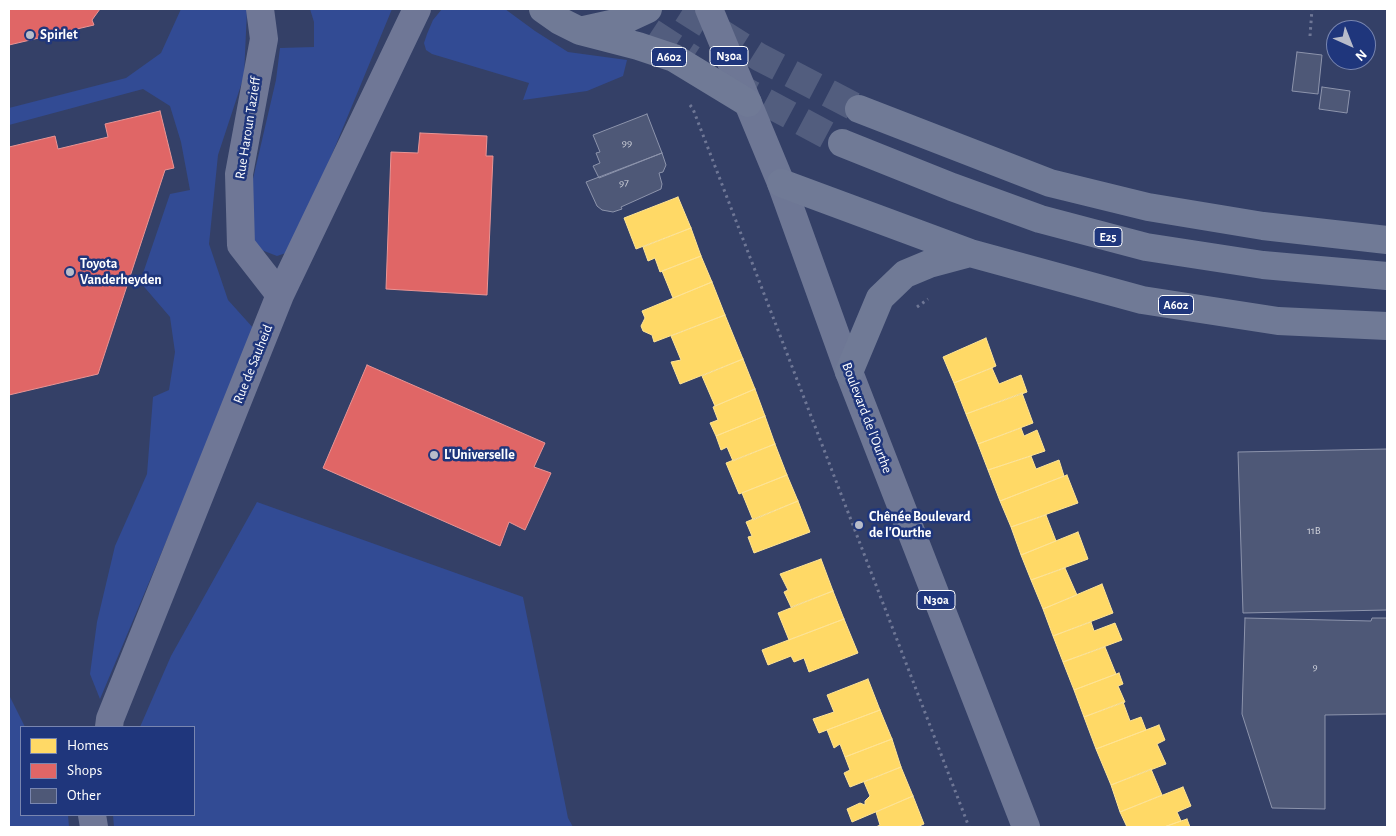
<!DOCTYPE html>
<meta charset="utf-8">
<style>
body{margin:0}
#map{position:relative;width:1396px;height:836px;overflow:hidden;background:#344067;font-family:"Alegreya Sans",sans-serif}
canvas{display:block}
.frame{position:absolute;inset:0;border:10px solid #fff;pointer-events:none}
.legend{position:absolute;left:20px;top:726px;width:175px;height:90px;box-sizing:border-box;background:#1f367c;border:1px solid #7986b0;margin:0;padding:6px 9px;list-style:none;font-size:15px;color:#fff}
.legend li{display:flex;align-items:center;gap:10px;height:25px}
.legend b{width:25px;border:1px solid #7986b0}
.north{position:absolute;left:1326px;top:20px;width:50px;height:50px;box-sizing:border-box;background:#1f367c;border:1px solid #7986b0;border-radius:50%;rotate:136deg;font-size:14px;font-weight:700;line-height:20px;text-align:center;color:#fff}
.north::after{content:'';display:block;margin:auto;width:18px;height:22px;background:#b8bcca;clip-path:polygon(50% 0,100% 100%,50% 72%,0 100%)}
</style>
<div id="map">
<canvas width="1396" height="836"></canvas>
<div class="frame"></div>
<ul class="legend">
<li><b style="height:14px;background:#ffd966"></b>Homes</li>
<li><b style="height:14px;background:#e06666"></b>Shops</li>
<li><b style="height:14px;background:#4e5877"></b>Other</li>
</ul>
<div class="north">N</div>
</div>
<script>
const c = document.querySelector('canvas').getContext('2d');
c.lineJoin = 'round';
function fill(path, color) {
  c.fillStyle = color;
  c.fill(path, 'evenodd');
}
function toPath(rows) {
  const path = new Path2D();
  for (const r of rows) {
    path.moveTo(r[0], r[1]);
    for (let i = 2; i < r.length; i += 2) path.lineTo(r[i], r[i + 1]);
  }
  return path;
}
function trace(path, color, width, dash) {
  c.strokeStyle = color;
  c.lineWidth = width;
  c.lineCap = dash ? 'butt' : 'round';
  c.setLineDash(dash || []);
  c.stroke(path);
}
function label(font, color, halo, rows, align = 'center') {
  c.font = font + ' "Alegreya Sans",sans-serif';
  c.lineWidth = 5;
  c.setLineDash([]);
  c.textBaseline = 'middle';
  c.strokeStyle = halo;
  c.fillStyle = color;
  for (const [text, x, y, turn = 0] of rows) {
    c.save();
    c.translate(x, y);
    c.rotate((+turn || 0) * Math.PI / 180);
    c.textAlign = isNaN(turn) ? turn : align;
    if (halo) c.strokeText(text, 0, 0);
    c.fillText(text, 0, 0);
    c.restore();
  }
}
fill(toPath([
 [181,9,247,10,244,76,218,155,209,244,228,300,255,330,100,699,90,674,97,622,115,546,147,474,153,397,169,390,175,352,170,317,140,282,170,194,190,190,181,142,170,106,143,89,9,125,9,108,126,78,161,53],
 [310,9,392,9,292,251,277,256,259,249,249,236,249,196,276,80,280,48,314,47,314,22],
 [442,9,505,9,535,31,568,52,627,60,623,76,587,91,523,100,529,83,432,54,426,50,424,43,427,34,433,20],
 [257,502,523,597,568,818,573,827,114,827,113,815,194,815,194,727,140,727,171,656],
 [9,695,25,727,21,727,21,815,68,815,69,827,9,827]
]), '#324b94');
const homes = toPath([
 [678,197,691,228,636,249,624,218,678,197],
 [691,228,701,256,660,272,655,258,648,261,643,247,691,228],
 [701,256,712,282,673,298,662,271,701,256],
 [712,282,725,315,654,342,652,335,643,331,641,326,645,318,642,311,712,282],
 [725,315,743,359,680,384,671,362,681,360,671,336,725,315],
 [986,338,996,366,954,383,943,357,986,338],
 [743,359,755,389,715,406,702,376,743,359],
 [992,368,999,384,1021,375,1027,392,966,414,954,383,992,368],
 [755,389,765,416,716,436,710,423,718,420,713,407,755,389],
 [1022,393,1033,423,978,444,966,414,1022,393],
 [765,416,775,444,733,461,727,447,721,450,716,436,765,416],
 [1021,428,1024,436,1037,430,1045,451,988,470,978,444,1021,428],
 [775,444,787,475,739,494,726,463,775,444],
 [1031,456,1036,469,1059,460,1064,476,1000,501,988,470,1031,456],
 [787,475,798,501,753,520,742,493,787,475],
 [1067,475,1078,503,1011,527,1000,501,1067,475],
 [798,501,810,532,754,553,748,537,752,536,746,522,798,501],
 [1046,515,1056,541,1021,555,1011,527,1046,515],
 [1078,532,1088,559,1031,580,1021,555,1078,532],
 [821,559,833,591,791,607,784,592,788,590,780,574,821,559],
 [1065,568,1077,595,1043,609,1031,580,1065,568],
 [1102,584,1113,613,1053,636,1043,609,1102,584],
 [833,591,844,619,789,640,778,613,833,591],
 [844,619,858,653,809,672,804,658,794,662,791,656,768,665,762,650,844,619],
 [1091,622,1094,631,1115,623,1122,640,1063,662,1053,636,1091,622],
 [1105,647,1116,674,1074,690,1063,662,1105,647],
 [1119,673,1123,684,1118,686,1125,702,1084,717,1074,690,1119,673],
 [868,679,880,710,819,733,813,719,834,712,827,695,868,679],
 [1123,702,1130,721,1141,717,1146,730,1096,749,1084,717,1123,702],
 [880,710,892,739,845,757,840,744,834,748,827,730,880,710],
 [1159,725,1165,740,1157,744,1166,764,1111,785,1096,749,1159,725],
 [892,739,901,767,850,787,844,773,850,770,845,757,892,739],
 [901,767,913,796,852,822,847,809,860,803,865,805,865,801,870,796,864,782,901,767],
 [1151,769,1162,795,1120,812,1111,785,1151,769],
 [1183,787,1191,806,1177,812,1181,821,1164,827,1127,827,1120,812,1183,787],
 [913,796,924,824,917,827,876,827,880,825,876,812,913,796],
 [1187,819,1190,827,1164,827,1181,821,1187,819]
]);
fill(homes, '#ffd966');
trace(homes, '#ffe494', 1);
const shops = toPath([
 [9,9,100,9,92,20,94,25,9,45,9,9],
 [160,111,174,168,165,170,98,374,9,395,9,147,55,136,58,149,108,137,105,124,160,111],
 [420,133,487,136,486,156,493,156,487,295,386,289,391,152,418,153,420,133],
 [367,365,545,443,534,467,551,473,525,530,509,522,500,546,323,468,367,365]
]);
fill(shops, '#e06666');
trace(shops, '#e99494', 1);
const building = toPath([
 [1297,52,1322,55,1318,94,1292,91,1297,52],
 [1322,87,1350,91,1347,113,1319,109,1322,87],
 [647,114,662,153,599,178,593,166,600,163,596,153,600,152,593,135,647,114],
 [662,153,666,165,663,172,659,173,662,184,661,189,621,207,622,209,613,212,602,210,597,206,586,182,662,153],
 [1387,449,1387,610,1243,613,1238,452,1387,449],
 [1245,618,1371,621,1372,618,1387,618,1387,714,1325,715,1325,809,1272,808,1242,714,1245,618]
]);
fill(building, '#4e5877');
trace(building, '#8d94ac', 1);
trace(toPath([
 [616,9,692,59],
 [683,9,759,57,859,109],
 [728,82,842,143]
]), '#525d7e', 28, [28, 14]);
trace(toPath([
 [1310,36,1312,9],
 [690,105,693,109,969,827],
 [917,307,928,299]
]), '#6f7796', 3, [2.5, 4]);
trace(toPath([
 [260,9,264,39,239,174,241,245,280,295],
 [109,727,110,719,280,295,417,9],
 [92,815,94,827]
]), '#6f7796', 28);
trace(toPath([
 [709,9,781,183,849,372,1026,827]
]), '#6e7795', 28);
trace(toPath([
 [543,9,560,21,580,31,638,46,674,58,748,103],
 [584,30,620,22,648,9],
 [859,109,1050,183,1148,207,1263,226,1387,240],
 [842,143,952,187,1040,219,1146,247,1263,265,1387,276],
 [781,183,970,253,1142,300,1278,321,1387,326],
 [849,372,880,298,905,274,929,264,970,253]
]), '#707a96', 28);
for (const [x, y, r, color] of [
 [30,35,5,"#b8bcca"],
 [70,272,5,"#b8bcca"],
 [434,455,5,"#b8bcca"],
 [859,525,5,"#b8bcca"]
]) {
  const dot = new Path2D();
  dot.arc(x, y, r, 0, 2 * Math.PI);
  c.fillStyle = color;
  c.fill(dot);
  trace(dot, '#1f367c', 2);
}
label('11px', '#d3d5dd', null, [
 ["99",627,143],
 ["97",624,183],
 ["11B",1314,531],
 ["9",1315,667]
]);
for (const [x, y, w] of [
 [729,56,38],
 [669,57,35],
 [1108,237,28],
 [1176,305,35],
 [936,600,38]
]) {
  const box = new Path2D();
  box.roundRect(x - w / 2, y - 9.5, w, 19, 4);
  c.fillStyle = '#1f367c';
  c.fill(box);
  trace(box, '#fff', 1);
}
label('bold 12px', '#fff', null, [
 ["N30a",729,56],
 ["A602",669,57],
 ["E25",1108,237],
 ["A602",1176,305],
 ["N30a",936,600]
]);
label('bold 14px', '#fff', '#1f367c', [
 ["Spirlet",40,35],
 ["Toyota",80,264],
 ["Vanderheyden",80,280],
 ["L'Universelle",444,455],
 ["Chênée Boulevard",869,517],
 ["de l'Ourthe",869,533]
], 'left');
label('14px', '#fff', '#1f367c', [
 ["Rue Haroun Tazieff",248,128,-81],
 ["Rue de Sauheid",253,364,-68],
 ["Boulevard de l'Ourthe",867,418,69]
]);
</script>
